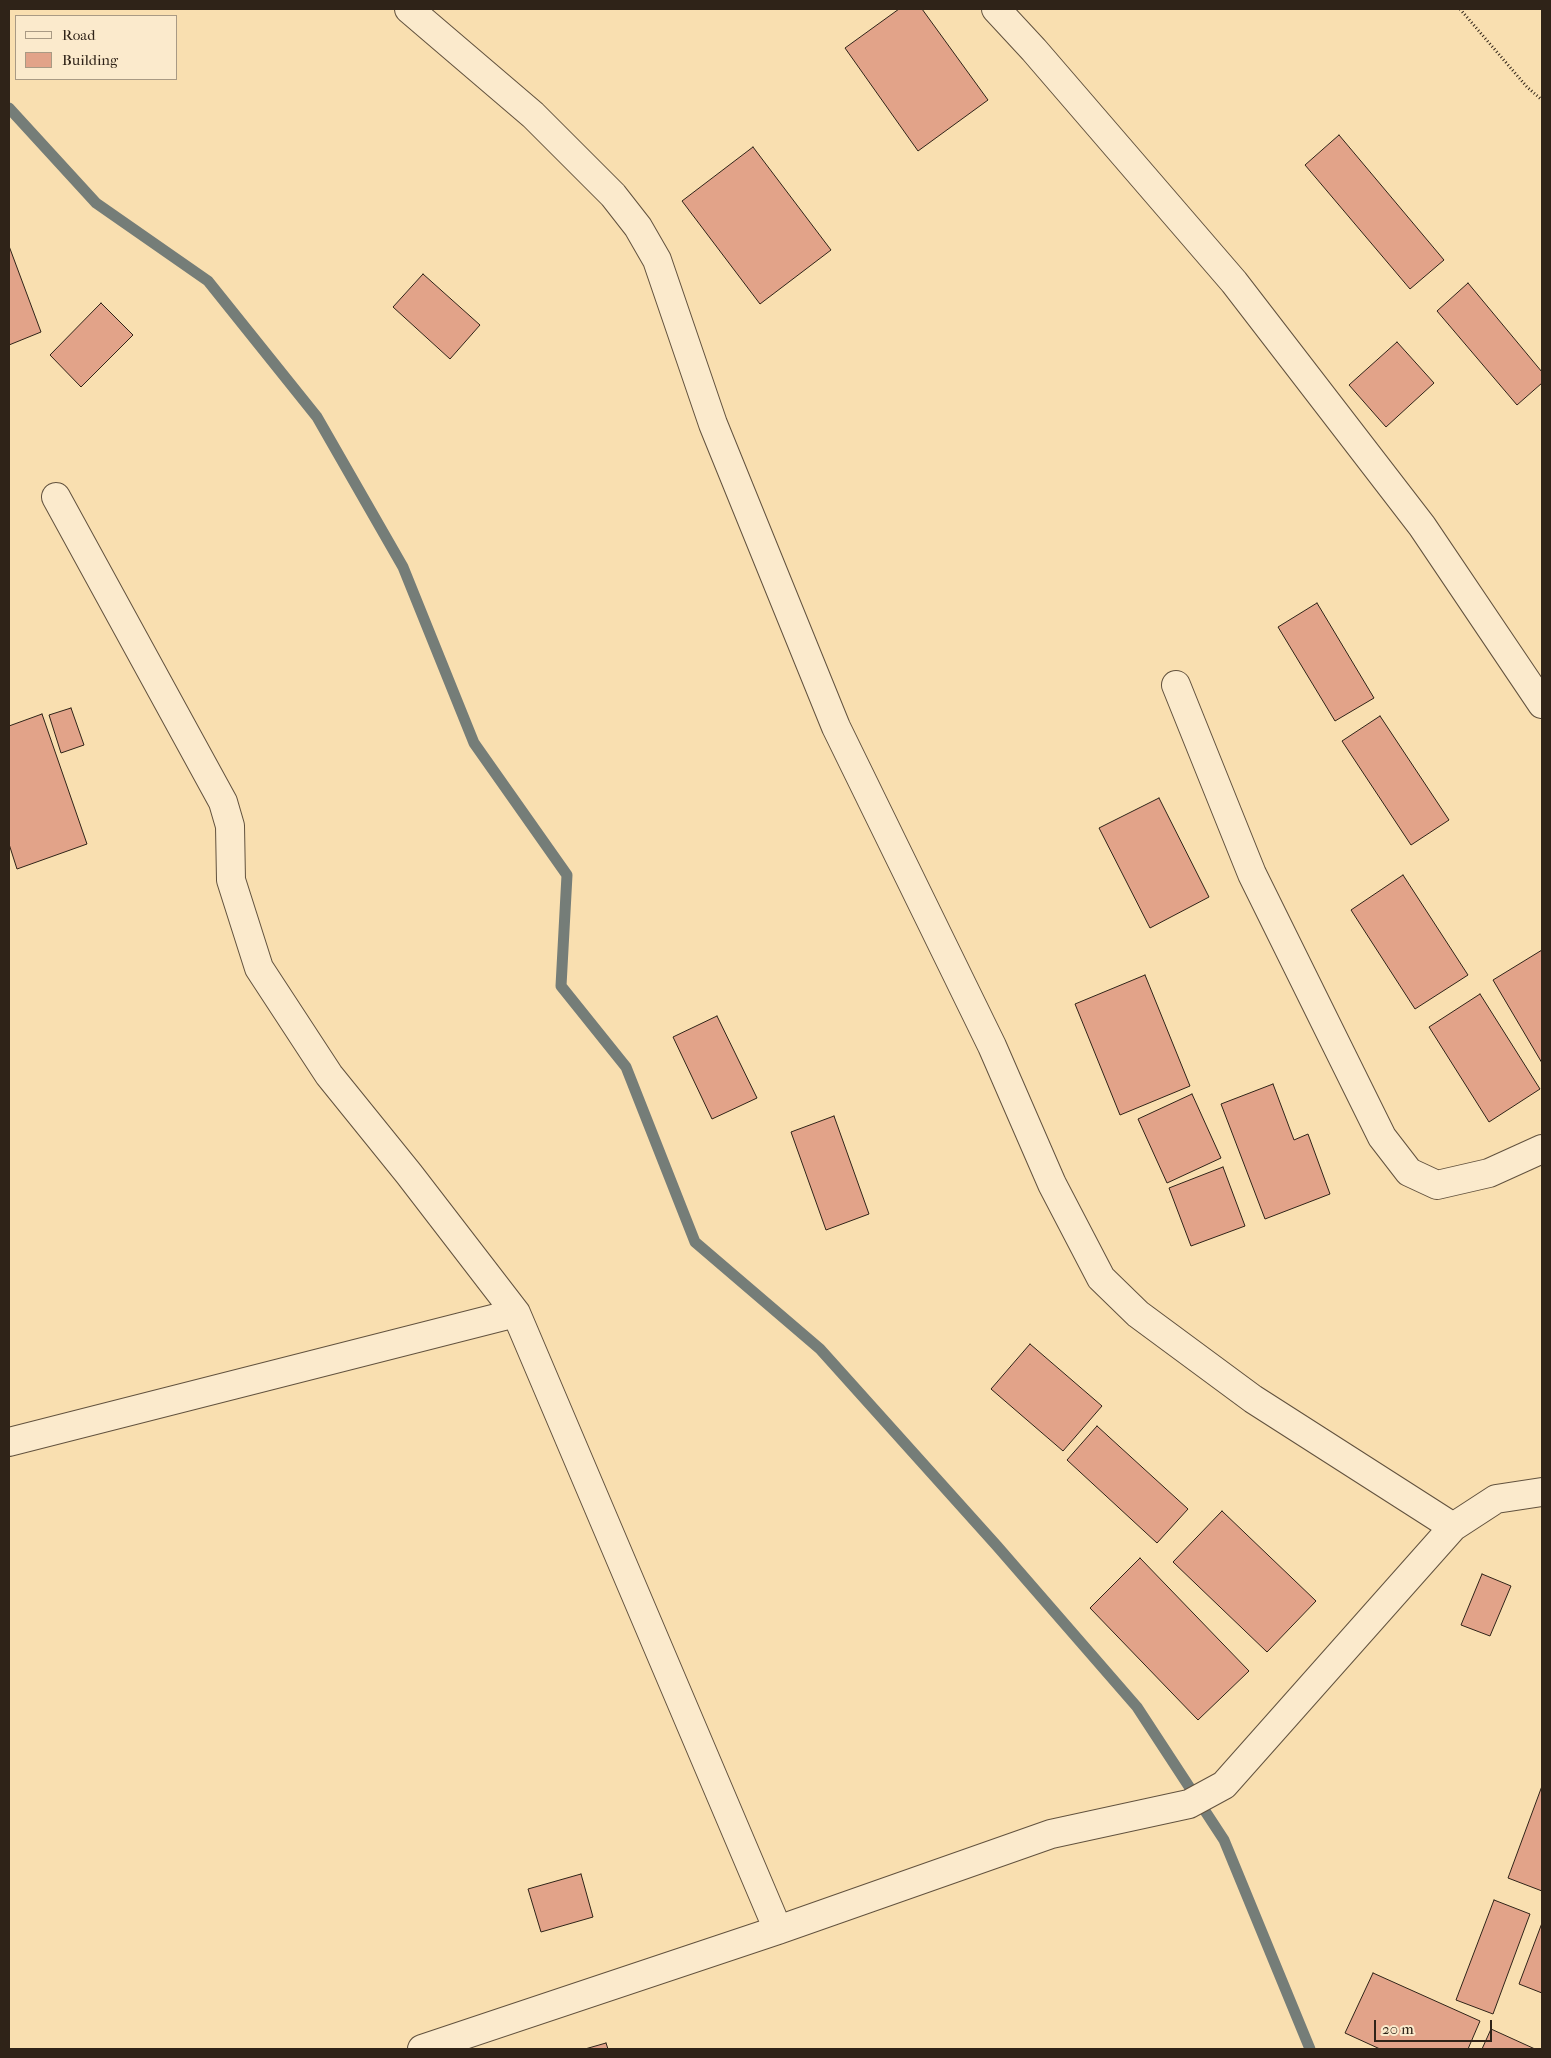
<!DOCTYPE html>
<style>
body{margin:0}
#map{position:relative;width:1551px;height:2058px;overflow:hidden;background:#f9dfb0;font-family:"IM FELL French Canon",serif}
canvas{display:block}
.frame{position:absolute;inset:0;border:10px solid #2f2318;pointer-events:none}
.legend{position:absolute;left:15px;top:15px;width:162px;height:65px;box-sizing:border-box;background:#fbeacc;border:1px solid #a99a84;margin:0;padding:6px 9px;list-style:none;font-size:15px;color:#2f2318}
.legend li{display:flex;align-items:center;gap:10px;height:25px}
.legend b{width:25px;border:1px solid #a99a84}
.scale{position:absolute;left:1374px;top:2020px;width:118px;height:22px;box-sizing:border-box;border:2px solid #2f2318;border-top:0;padding-left:6px;font-size:15px;line-height:18px;white-space:nowrap;color:#2f2318;-webkit-text-stroke:4px #fbeacc;paint-order:stroke}
</style>
<div id="map">
<canvas width="1551" height="2058"></canvas>
<div class="frame"></div>
<ul class="legend">
<li><b style="height:6px;background:#fbeacc"></b>Road</li>
<li><b style="height:14px;background:#e2a389"></b>Building</li>
</ul>
<div class="scale">20 m</div>
</div>
<script>
const c = document.querySelector('canvas').getContext('2d');
c.lineJoin = 'round';
function toPath(rows) {
  const path = new Path2D();
  for (const r of rows) {
    path.moveTo(r[0], r[1]);
    for (let i = 2; i < r.length; i += 2) path.lineTo(r[i], r[i + 1]);
  }
  return path;
}
function trace(path, color, width, dash) {
  c.strokeStyle = color;
  c.lineWidth = width;
  c.lineCap = dash ? 'butt' : 'round';
  c.setLineDash(dash || []);
  c.stroke(path);
}
function fill(path, color) {
  c.fillStyle = color;
  c.fill(path, 'evenodd');
}
trace(toPath([
 [9,108,96,203,208,281,317,417,403,567,474,743,567,875,561,986,626,1067,695,1242,820,1349,997,1546,1137,1707,1224,1840,1310,2049]
]), '#757d78', 11);
const building = toPath([
 [899,9,922,9,988,100,918,151,845,48,899,9],
 [1339,135,1444,260,1410,289,1305,165,1339,135],
 [753,147,831,250,760,304,682,201,753,147],
 [9,246,41,332,9,345,9,246],
 [423,274,480,325,450,359,393,307,423,274],
 [1468,283,1542,372,1542,383,1517,405,1437,311,1468,283],
 [101,303,133,335,81,387,50,355,101,303],
 [1397,342,1434,383,1386,427,1349,385,1397,342],
 [1317,603,1374,698,1335,721,1278,627,1317,603],
 [71,708,84,745,61,753,49,715,71,708],
 [42,714,87,844,17,869,9,844,9,726,42,714],
 [1380,716,1449,820,1411,845,1342,741,1380,716],
 [1159,798,1209,897,1150,928,1099,828,1159,798],
 [1403,875,1468,975,1415,1009,1351,910,1403,875],
 [1542,950,1542,1063,1493,980,1542,950],
 [1145,975,1190,1086,1120,1115,1075,1004,1145,975],
 [1480,994,1540,1089,1489,1122,1429,1027,1480,994],
 [717,1016,757,1098,712,1119,673,1037,717,1016],
 [1273,1084,1294,1140,1308,1134,1330,1194,1265,1219,1221,1104,1273,1084],
 [1192,1094,1221,1158,1167,1183,1138,1119,1192,1094],
 [834,1116,869,1214,826,1230,791,1132,834,1116],
 [1223,1167,1245,1226,1191,1246,1169,1188,1223,1167],
 [1030,1344,1102,1406,1063,1451,991,1389,1030,1344],
 [1097,1426,1188,1509,1157,1543,1067,1460,1097,1426],
 [1222,1511,1316,1601,1267,1652,1173,1562,1222,1511],
 [1140,1558,1249,1671,1198,1720,1090,1608,1140,1558],
 [1482,1574,1511,1586,1490,1636,1461,1625,1482,1574],
 [1542,1786,1542,1891,1508,1878,1542,1786],
 [581,1874,593,1917,541,1932,528,1889,581,1874],
 [1494,1900,1530,1914,1493,2014,1456,2000,1494,1900],
 [1542,1923,1542,1993,1519,1984,1542,1923],
 [1373,1973,1480,2021,1468,2049,1380,2049,1345,2033,1373,1973],
 [1491,2029,1535,2049,1482,2049,1491,2029],
 [606,2043,608,2049,585,2049,606,2043]
]);
fill(building, '#e2a389');
trace(building, '#2f2318', 1);
const street = toPath([
 [409,9,533,115,613,195,638,227,657,260,713,424,836,727,992,1046,1052,1184,1101,1278,1138,1314,1253,1399,1453,1527],
 [996,9,1034,50,1234,282,1422,526,1542,704],
 [56,497,223,802,230,826,231,880,259,968,329,1075,409,1174,516,1313,778,1930],
 [1176,685,1252,874,1382,1137,1409,1172,1437,1185,1489,1173,1542,1149],
 [9,1442,516,1313],
 [422,2049,778,1930,1051,1834,1189,1804,1224,1785,1453,1527,1496,1499,1542,1492]
]);
trace(street, '#62523e', 30);
trace(toPath([
 [1460,9,1527,87,1542,100]
]), '#2f2318', 3, [1, 2.5]);
trace(street, '#fbeacc', 28);
</script>
